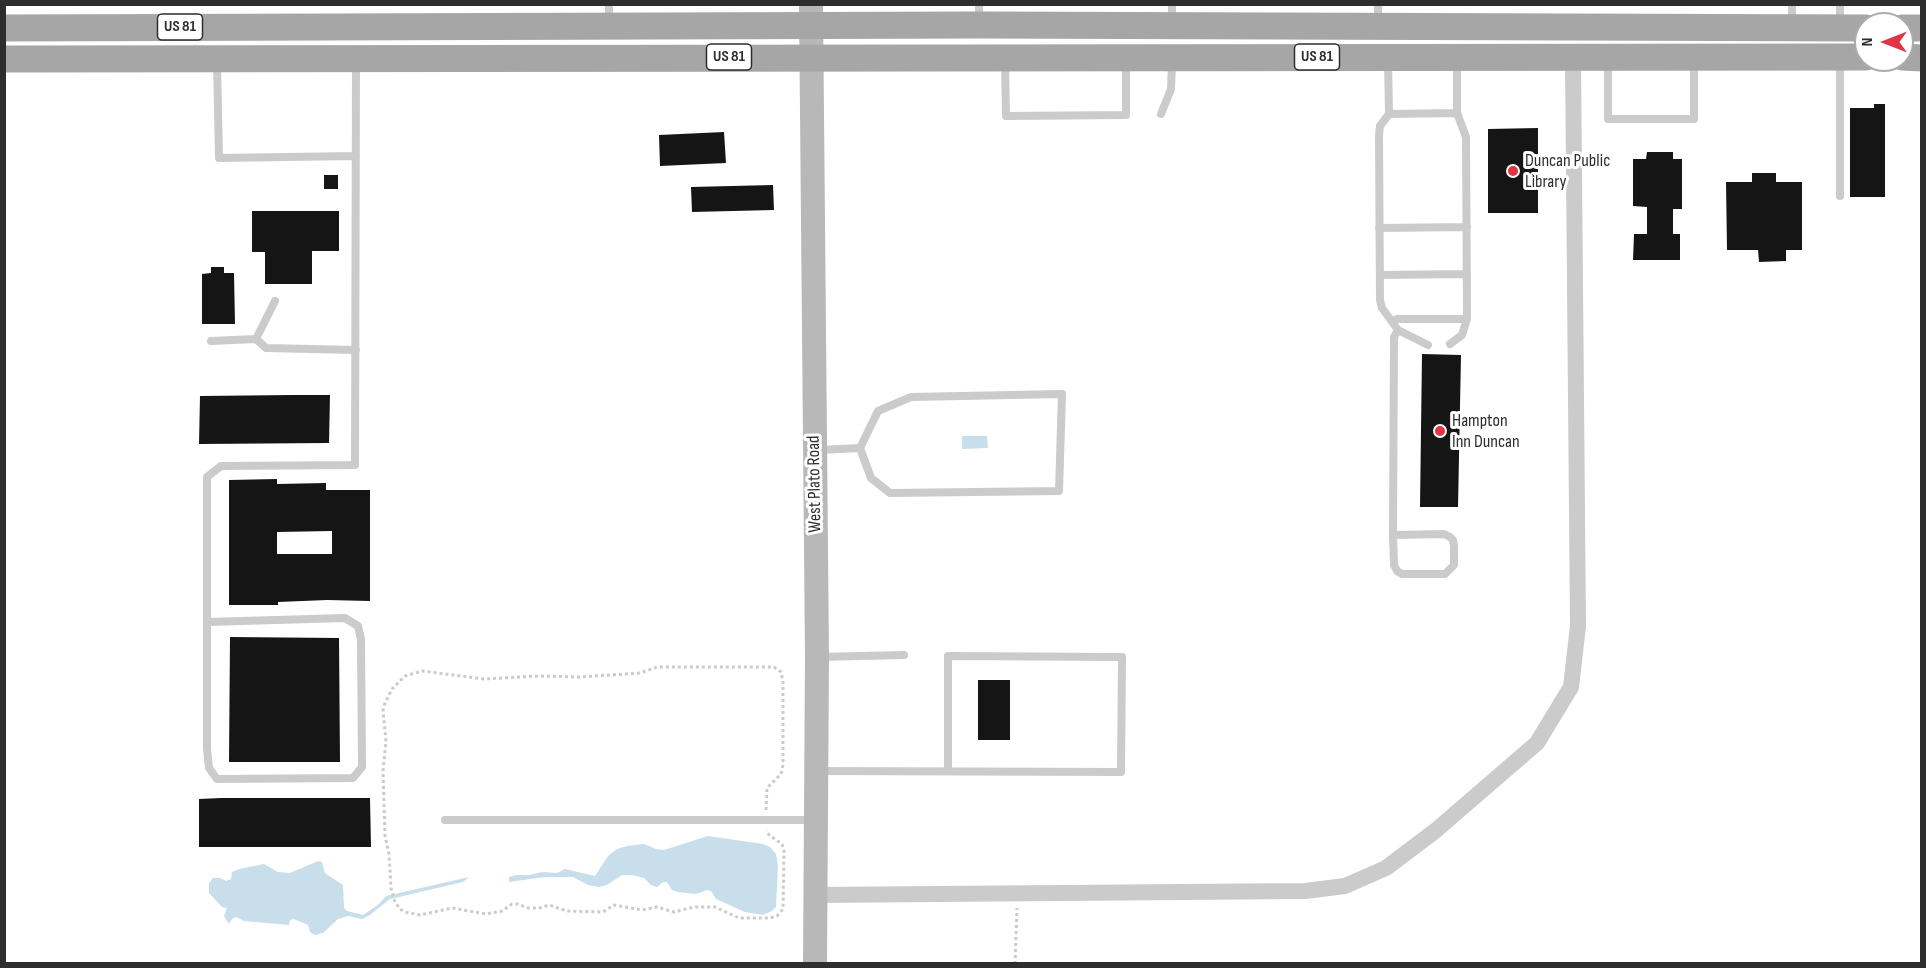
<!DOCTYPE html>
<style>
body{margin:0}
#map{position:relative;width:1926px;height:968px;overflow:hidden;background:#fff;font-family:"Sofia Sans Condensed",sans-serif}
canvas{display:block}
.frame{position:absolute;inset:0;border:6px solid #2e2e2e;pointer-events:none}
.north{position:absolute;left:1854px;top:12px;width:60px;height:60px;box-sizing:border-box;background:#fff;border:2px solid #ababab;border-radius:50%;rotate:270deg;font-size:16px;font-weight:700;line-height:24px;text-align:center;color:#2e2e2e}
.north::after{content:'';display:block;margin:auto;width:21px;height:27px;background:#e13445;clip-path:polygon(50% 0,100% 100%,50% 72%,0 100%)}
</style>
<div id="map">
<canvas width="1926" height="968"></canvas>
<div class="frame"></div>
<div class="north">N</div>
</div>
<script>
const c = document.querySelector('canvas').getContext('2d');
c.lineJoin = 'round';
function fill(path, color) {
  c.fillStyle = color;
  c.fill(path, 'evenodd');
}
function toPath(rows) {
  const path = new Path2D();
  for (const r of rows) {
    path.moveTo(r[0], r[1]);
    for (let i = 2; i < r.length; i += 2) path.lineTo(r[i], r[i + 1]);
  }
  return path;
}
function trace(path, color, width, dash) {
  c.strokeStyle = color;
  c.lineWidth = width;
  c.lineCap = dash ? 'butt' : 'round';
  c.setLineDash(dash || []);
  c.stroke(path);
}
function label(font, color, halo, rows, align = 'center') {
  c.font = font + ' "Sofia Sans Condensed",sans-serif';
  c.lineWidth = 6;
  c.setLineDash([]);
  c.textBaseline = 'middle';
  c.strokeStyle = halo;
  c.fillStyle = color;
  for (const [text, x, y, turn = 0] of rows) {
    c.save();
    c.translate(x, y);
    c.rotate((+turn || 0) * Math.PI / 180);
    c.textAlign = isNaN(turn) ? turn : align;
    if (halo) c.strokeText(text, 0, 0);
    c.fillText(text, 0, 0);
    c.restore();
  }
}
fill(toPath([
 [962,436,987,436,988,448,962,449],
 [708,836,763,844,770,847,776,854,778,866,776,907,772,911,763,915,745,912,716,899,711,891,707,890,696,894,678,892,672,890,667,882,663,882,657,887,651,885,644,878,632,875,622,875,607,885,599,887,588,885,573,877,545,877,509,882,509,877,517,875,529,875,542,872,557,873,565,869,595,876,608,856,617,849,627,846,644,844,656,849,664,850],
 [318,861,322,862,325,873,343,885,344,908,347,911,363,915,379,904,386,896,469,877,463,882,390,899,370,915,362,919,348,916,338,919,323,933,315,935,310,932,308,925,294,919,290,920,289,925,244,921,236,917,232,919,229,924,224,916,227,908,222,907,209,893,209,883,213,878,220,878,226,881,231,879,232,872,239,869,264,864,278,872,290,873]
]), '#c8deea');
fill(toPath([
 [1874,104,1885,104,1885,197,1850,197,1850,108,1874,108],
 [1538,128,1538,213,1488,213,1488,129],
 [724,132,726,163,660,166,659,135],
 [1647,152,1673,152,1673,159,1682,159,1682,209,1673,209,1673,234,1680,234,1680,260,1633,260,1634,234,1647,234,1647,207,1633,206,1633,159,1646,159],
 [1752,173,1776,173,1776,182,1802,182,1802,250,1786,250,1786,261,1759,262,1758,250,1727,250,1726,182,1752,182],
 [324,175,338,175,338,189,324,189],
 [773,185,774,210,692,212,691,187],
 [252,211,339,211,339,251,312,251,312,284,265,284,265,252,252,252],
 [211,267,224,267,224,273,234,273,235,324,202,324,202,274,211,273],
 [1422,354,1461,355,1458,507,1420,507],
 [292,395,330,395,329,443,199,444,200,396],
 [277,479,277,484,326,483,326,490,370,490,370,601,327,600,278,602,278,605,229,605,229,480],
 [332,531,332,554,277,554,277,532],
 [230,637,339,638,340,762,229,762],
 [978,680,1010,680,1010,740,978,740],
 [221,798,370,798,371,847,199,847,199,799]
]), '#151515');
trace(toPath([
 [766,810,767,788,781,774,783,765,783,681,781,672,774,667,657,667,640,673,579,677,538,676,484,679,422,671,405,676,392,689,385,703,383,710,386,741,383,771,385,836,389,854,391,888,395,902,400,909,405,912,420,915,452,908,486,914,502,911,512,904,517,904,529,908,540,908,549,905,567,911,603,912,614,905,642,910,657,907,674,912,694,907,715,907,739,918,770,918,777,916,783,909,784,849,782,844,769,835,767,830],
 [1015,964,1017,908]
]), '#cbcbcb', 3, [3, 3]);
trace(toPath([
 [609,4,609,23],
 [979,4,979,21],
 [1172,4,1172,22],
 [1378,4,1378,22],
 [1792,4,1792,24],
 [1840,4,1840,25],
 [1388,60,1389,114,1380,126,1379,135,1380,300,1382,308,1398,330,1428,345],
 [1005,61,1006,116,1126,115,1126,60],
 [1608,61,1608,119,1694,119,1694,60],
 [217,62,219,158,356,156],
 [1161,114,1171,89,1172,62],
 [1389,114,1457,113],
 [1840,196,1840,61],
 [1379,228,1467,227],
 [1380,275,1467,274],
 [275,301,256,339,266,348,356,350],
 [1392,322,1397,319,1467,319],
 [211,341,256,339],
 [1450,344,1462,335,1467,319,1466,137,1457,113,1457,60],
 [818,450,860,448,878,411,911,397,1062,394,1059,491,890,493,871,478,860,448],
 [1393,535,1444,534,1450,537,1453,540,1454,546,1454,565,1445,574,1402,574,1397,571,1394,565,1393,535,1394,337,1398,330],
 [207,622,345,618,358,626,361,639,362,767,353,778,217,779,209,768,207,749,207,477,221,466,355,465,356,62],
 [817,657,904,655],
 [818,771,1121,772,1122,657,948,656,948,771],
 [445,820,814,820]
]), '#cbcbcb', 8);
trace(toPath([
 [815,895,1305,891,1345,886,1386,868,1435,831,1537,743,1571,687,1578,626,1573,57]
]), '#cbcbcb', 16);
trace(toPath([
 [811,4,817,657,815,964]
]), '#b8b8b8', 24);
trace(toPath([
 [4,28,979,25,1866,28],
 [1902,28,1922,28],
 [1902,57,1922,58],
 [4,59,1866,57]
]), '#a6a6a6', 27);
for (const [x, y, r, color] of [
 [1513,171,6,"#e13445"],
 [1440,431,6,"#e13445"]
]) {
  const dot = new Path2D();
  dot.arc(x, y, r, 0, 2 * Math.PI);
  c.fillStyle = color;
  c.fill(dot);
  trace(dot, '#fff', 2);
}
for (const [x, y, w] of [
 [180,27,45],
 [729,57,45],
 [1317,57,45]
]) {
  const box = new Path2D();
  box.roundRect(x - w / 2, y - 13, w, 26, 4.5);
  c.fillStyle = '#fff';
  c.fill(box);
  trace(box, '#2e2e2e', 1.5);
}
label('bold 16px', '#2e2e2e', null, [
 ["US 81",180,27],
 ["US 81",729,57],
 ["US 81",1317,57]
]);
label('18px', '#2e2e2e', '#fff', [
 ["Duncan Public",1525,161],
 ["Library",1525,182],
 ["Hampton",1452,421],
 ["Inn Duncan",1452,442]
], 'left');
label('18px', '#2e2e2e', '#fff', [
 ["West Plato Road",815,484,-91]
]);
</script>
